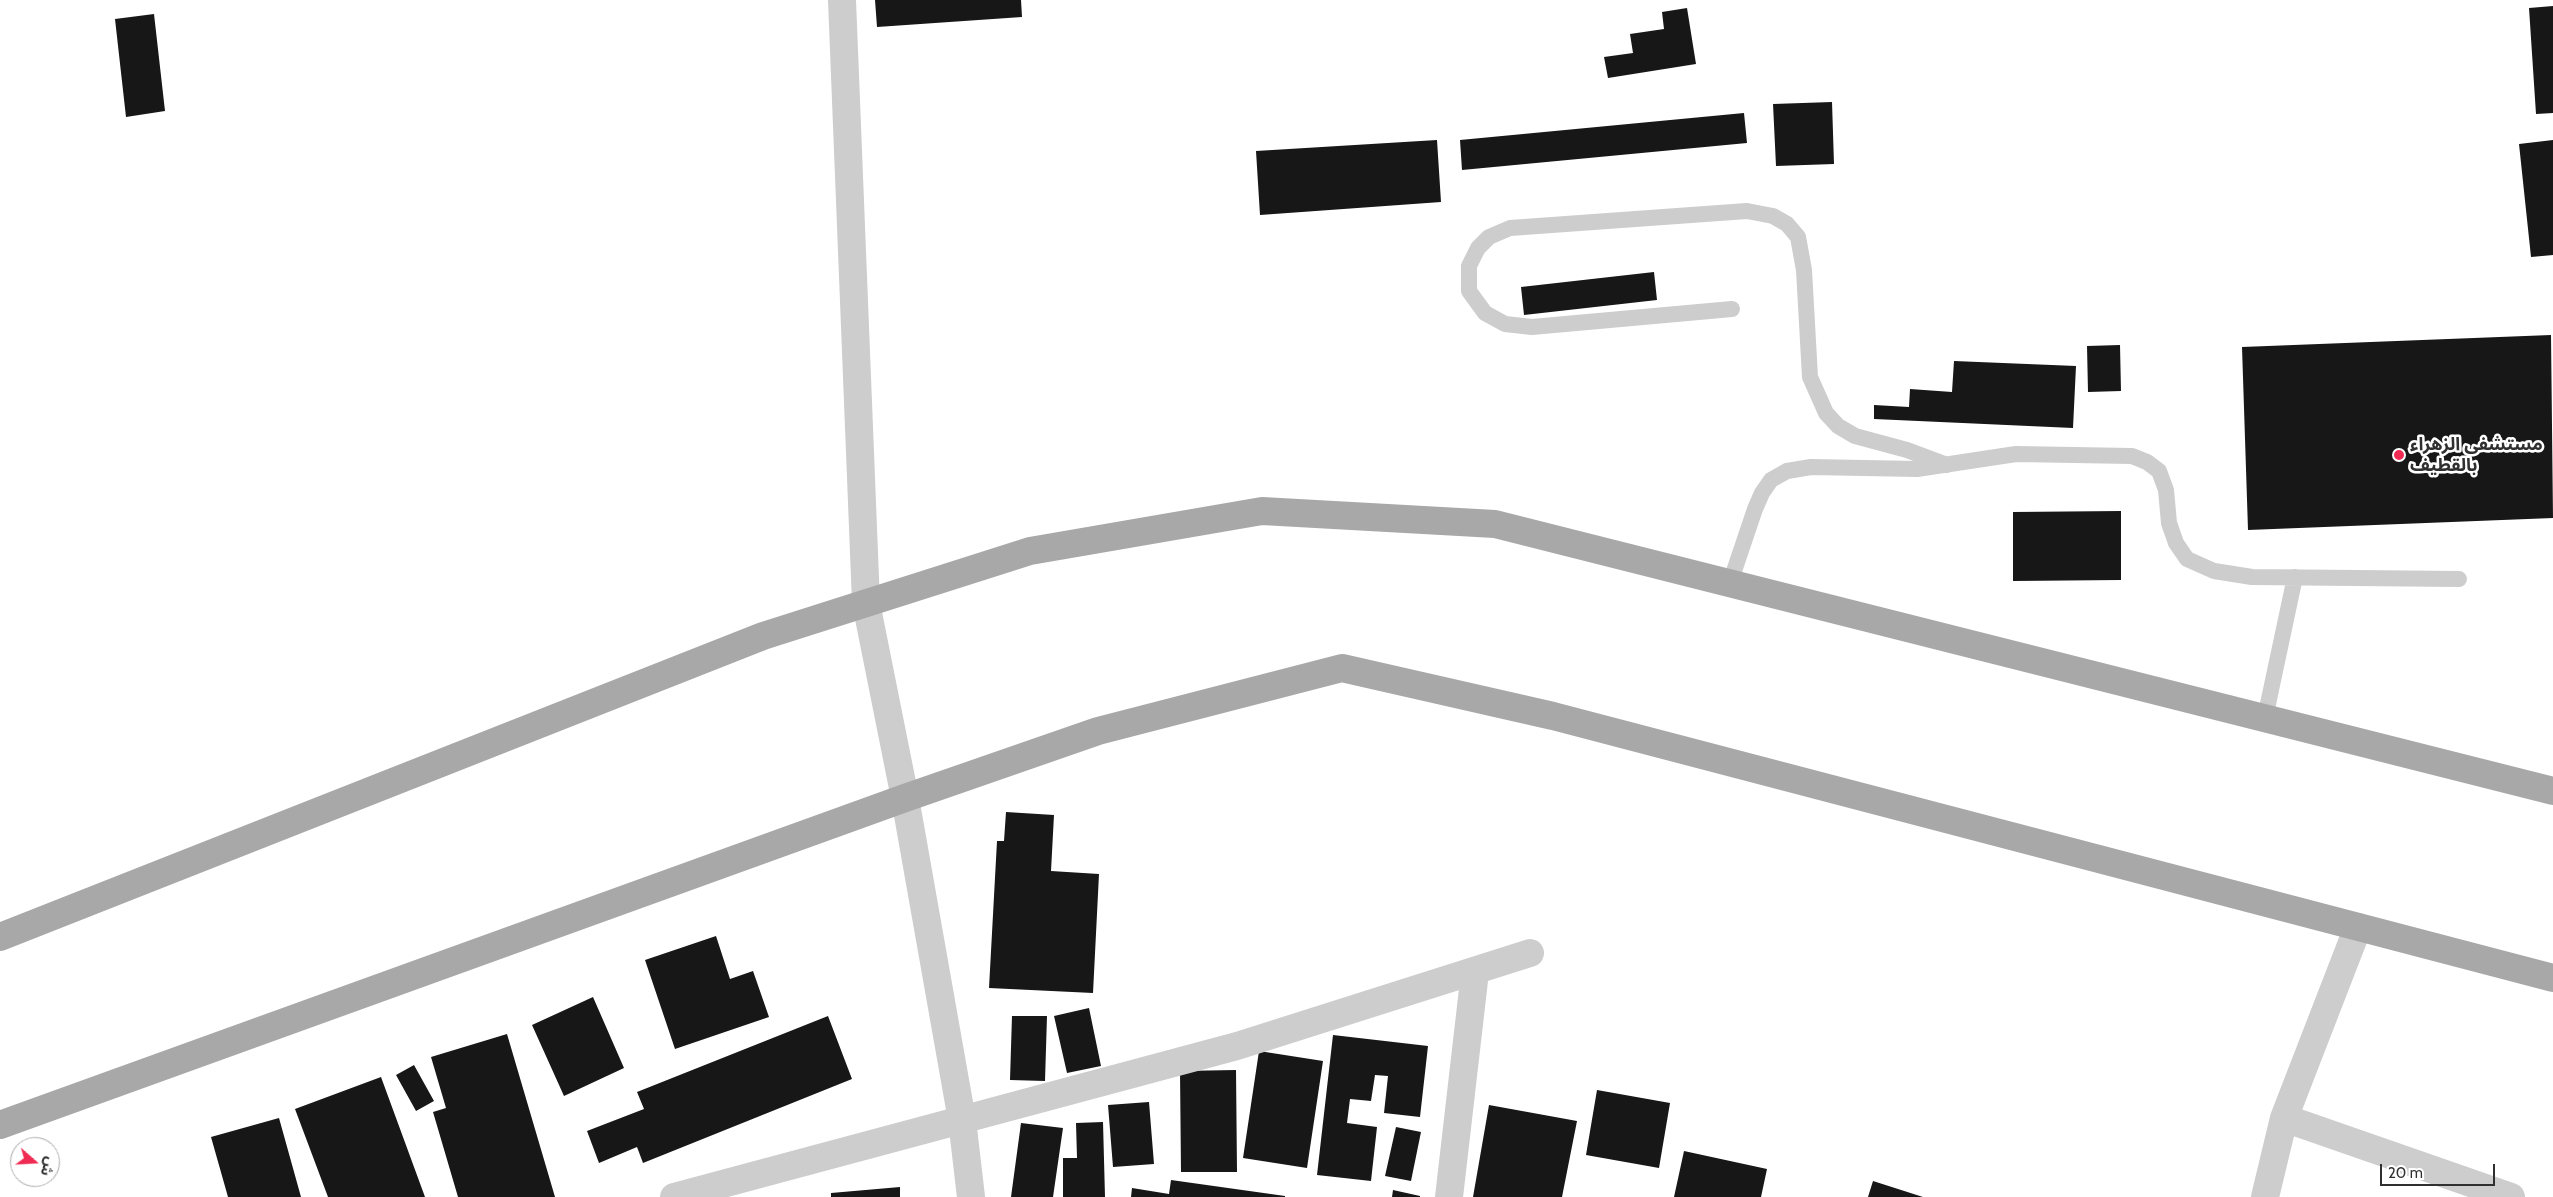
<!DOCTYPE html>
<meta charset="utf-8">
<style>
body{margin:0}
#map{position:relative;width:2553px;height:1197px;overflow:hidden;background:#fff;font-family:Cabin,"Noto Sans Arabic",sans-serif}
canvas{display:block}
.north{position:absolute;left:10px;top:1137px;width:50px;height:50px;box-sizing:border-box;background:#fff;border:1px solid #acacac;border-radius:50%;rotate:109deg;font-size:14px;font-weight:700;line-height:20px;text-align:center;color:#303030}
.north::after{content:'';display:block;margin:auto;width:18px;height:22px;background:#ef2a53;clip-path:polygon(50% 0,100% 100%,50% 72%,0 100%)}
.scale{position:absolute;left:2380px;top:1164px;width:115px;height:22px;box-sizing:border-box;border:2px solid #303030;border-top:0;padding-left:6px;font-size:15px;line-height:18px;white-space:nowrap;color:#303030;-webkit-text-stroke:4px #fff;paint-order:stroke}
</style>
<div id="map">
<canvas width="2553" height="1197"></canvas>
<div class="north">ش</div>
<div class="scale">20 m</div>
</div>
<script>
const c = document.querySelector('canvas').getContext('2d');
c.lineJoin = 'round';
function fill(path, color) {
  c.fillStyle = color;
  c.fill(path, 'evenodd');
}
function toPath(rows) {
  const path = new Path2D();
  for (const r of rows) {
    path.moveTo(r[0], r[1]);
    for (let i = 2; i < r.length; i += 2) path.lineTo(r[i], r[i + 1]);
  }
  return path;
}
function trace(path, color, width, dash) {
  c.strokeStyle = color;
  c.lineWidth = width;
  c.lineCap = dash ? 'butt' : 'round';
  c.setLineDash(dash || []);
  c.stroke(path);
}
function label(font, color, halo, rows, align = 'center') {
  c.font = font + ' Cabin,"Noto Sans Arabic",sans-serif';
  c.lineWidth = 5;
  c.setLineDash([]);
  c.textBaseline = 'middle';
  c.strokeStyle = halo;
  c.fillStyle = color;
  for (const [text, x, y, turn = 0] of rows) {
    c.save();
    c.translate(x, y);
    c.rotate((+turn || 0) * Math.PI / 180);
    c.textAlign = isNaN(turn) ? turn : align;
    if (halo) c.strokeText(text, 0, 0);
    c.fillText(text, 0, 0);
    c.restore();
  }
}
fill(toPath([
 [875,0,1021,0,1022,17,877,27],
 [2553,6,2553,113,2536,114,2529,8],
 [1687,8,1696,64,1608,78,1604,57,1633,53,1630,34,1664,29,1662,12],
 [154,14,165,111,126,117,115,19],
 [1832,102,1834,164,1776,166,1773,104],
 [1744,113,1747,143,1462,170,1460,140],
 [1437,140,1441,202,1260,215,1256,151],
 [2553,140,2553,255,2531,257,2519,144],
 [1654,272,1657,300,1524,315,1521,287],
 [2551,335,2553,518,2248,530,2242,347],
 [2120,345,2121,391,2088,392,2087,346],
 [1954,361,2076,366,2073,428,1874,419,1874,405,1909,407,1910,389,1952,392],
 [2121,511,2121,580,2013,581,2013,512],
 [1006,812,1054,815,1051,871,1099,874,1093,993,989,988,997,841,1004,841],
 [716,936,730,979,753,971,769,1017,675,1049,645,960],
 [593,997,624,1068,564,1096,532,1025],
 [1089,1008,1101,1066,1067,1073,1054,1016],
 [828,1016,852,1079,643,1163,637,1147,599,1163,587,1131,644,1109,637,1092],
 [1012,1016,1047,1016,1045,1081,1010,1080],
 [507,1034,555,1197,458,1197,433,1112,446,1108,431,1057],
 [1333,1035,1428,1046,1420,1117,1384,1113,1388,1076,1375,1075,1371,1101,1350,1099,1347,1123,1377,1127,1371,1181,1317,1175],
 [1259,1051,1323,1061,1307,1168,1243,1158],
 [414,1065,434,1101,416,1111,396,1075],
 [1236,1070,1237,1172,1181,1172,1180,1071],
 [381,1077,425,1197,328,1197,295,1109],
 [1597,1090,1670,1103,1659,1168,1586,1155],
 [1149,1102,1154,1164,1113,1167,1108,1105],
 [1489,1105,1577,1121,1562,1197,1473,1197],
 [279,1118,301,1197,228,1197,211,1137],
 [1103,1122,1105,1197,1063,1197,1063,1158,1077,1158,1076,1123],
 [1021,1123,1063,1128,1053,1197,1011,1197],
 [1396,1127,1421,1132,1411,1181,1385,1176],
 [1684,1151,1767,1169,1761,1197,1674,1197],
 [1171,1180,1285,1196,1285,1197,1131,1197,1132,1188,1169,1194],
 [1873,1181,1923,1197,1868,1197],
 [900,1187,900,1197,831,1197,831,1193],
 [1393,1190,1420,1196,1420,1197,1392,1197]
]), '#171717');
trace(toPath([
 [1732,309,1532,327,1505,324,1485,313,1469,291,1469,266,1478,248,1489,237,1510,228,1747,211,1773,216,1787,224,1798,237,1804,270,1810,377,1826,413,1838,426,1855,436,1907,450,1947,465],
 [1730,583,1755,509,1762,493,1771,480,1787,471,1811,467,1917,469,2016,454,2132,456,2147,462,2159,471,2166,490,2169,523,2176,543,2187,559,2214,571,2252,577,2459,579],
 [2265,718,2295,577]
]), '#cdcdcd', 16);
trace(toPath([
 [2284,1118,2511,1197],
 [674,1197,1237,1046,1530,953],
 [1449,1197,1475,972],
 [2265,1197,2284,1118,2358,927]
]), '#cdcdcd', 28);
trace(toPath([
 [842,0,866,603,905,798,962,1120,971,1197]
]), '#cdcdcd', 28);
trace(toPath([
 [0,937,763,636,1030,551,1262,511,1495,524,2553,791],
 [0,1125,905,798,1098,731,1342,668,1553,716,2553,978]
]), '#a8a8a8', 28);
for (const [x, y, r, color] of [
 [2399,455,6,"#ef2a53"]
]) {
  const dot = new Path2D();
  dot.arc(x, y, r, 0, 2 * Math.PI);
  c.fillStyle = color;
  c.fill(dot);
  trace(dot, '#fff', 2);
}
label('bold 18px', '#303030', '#fff', [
 ["مستشفى الزهراء",2410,445],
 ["بالقطيف",2410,466]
], 'left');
</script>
